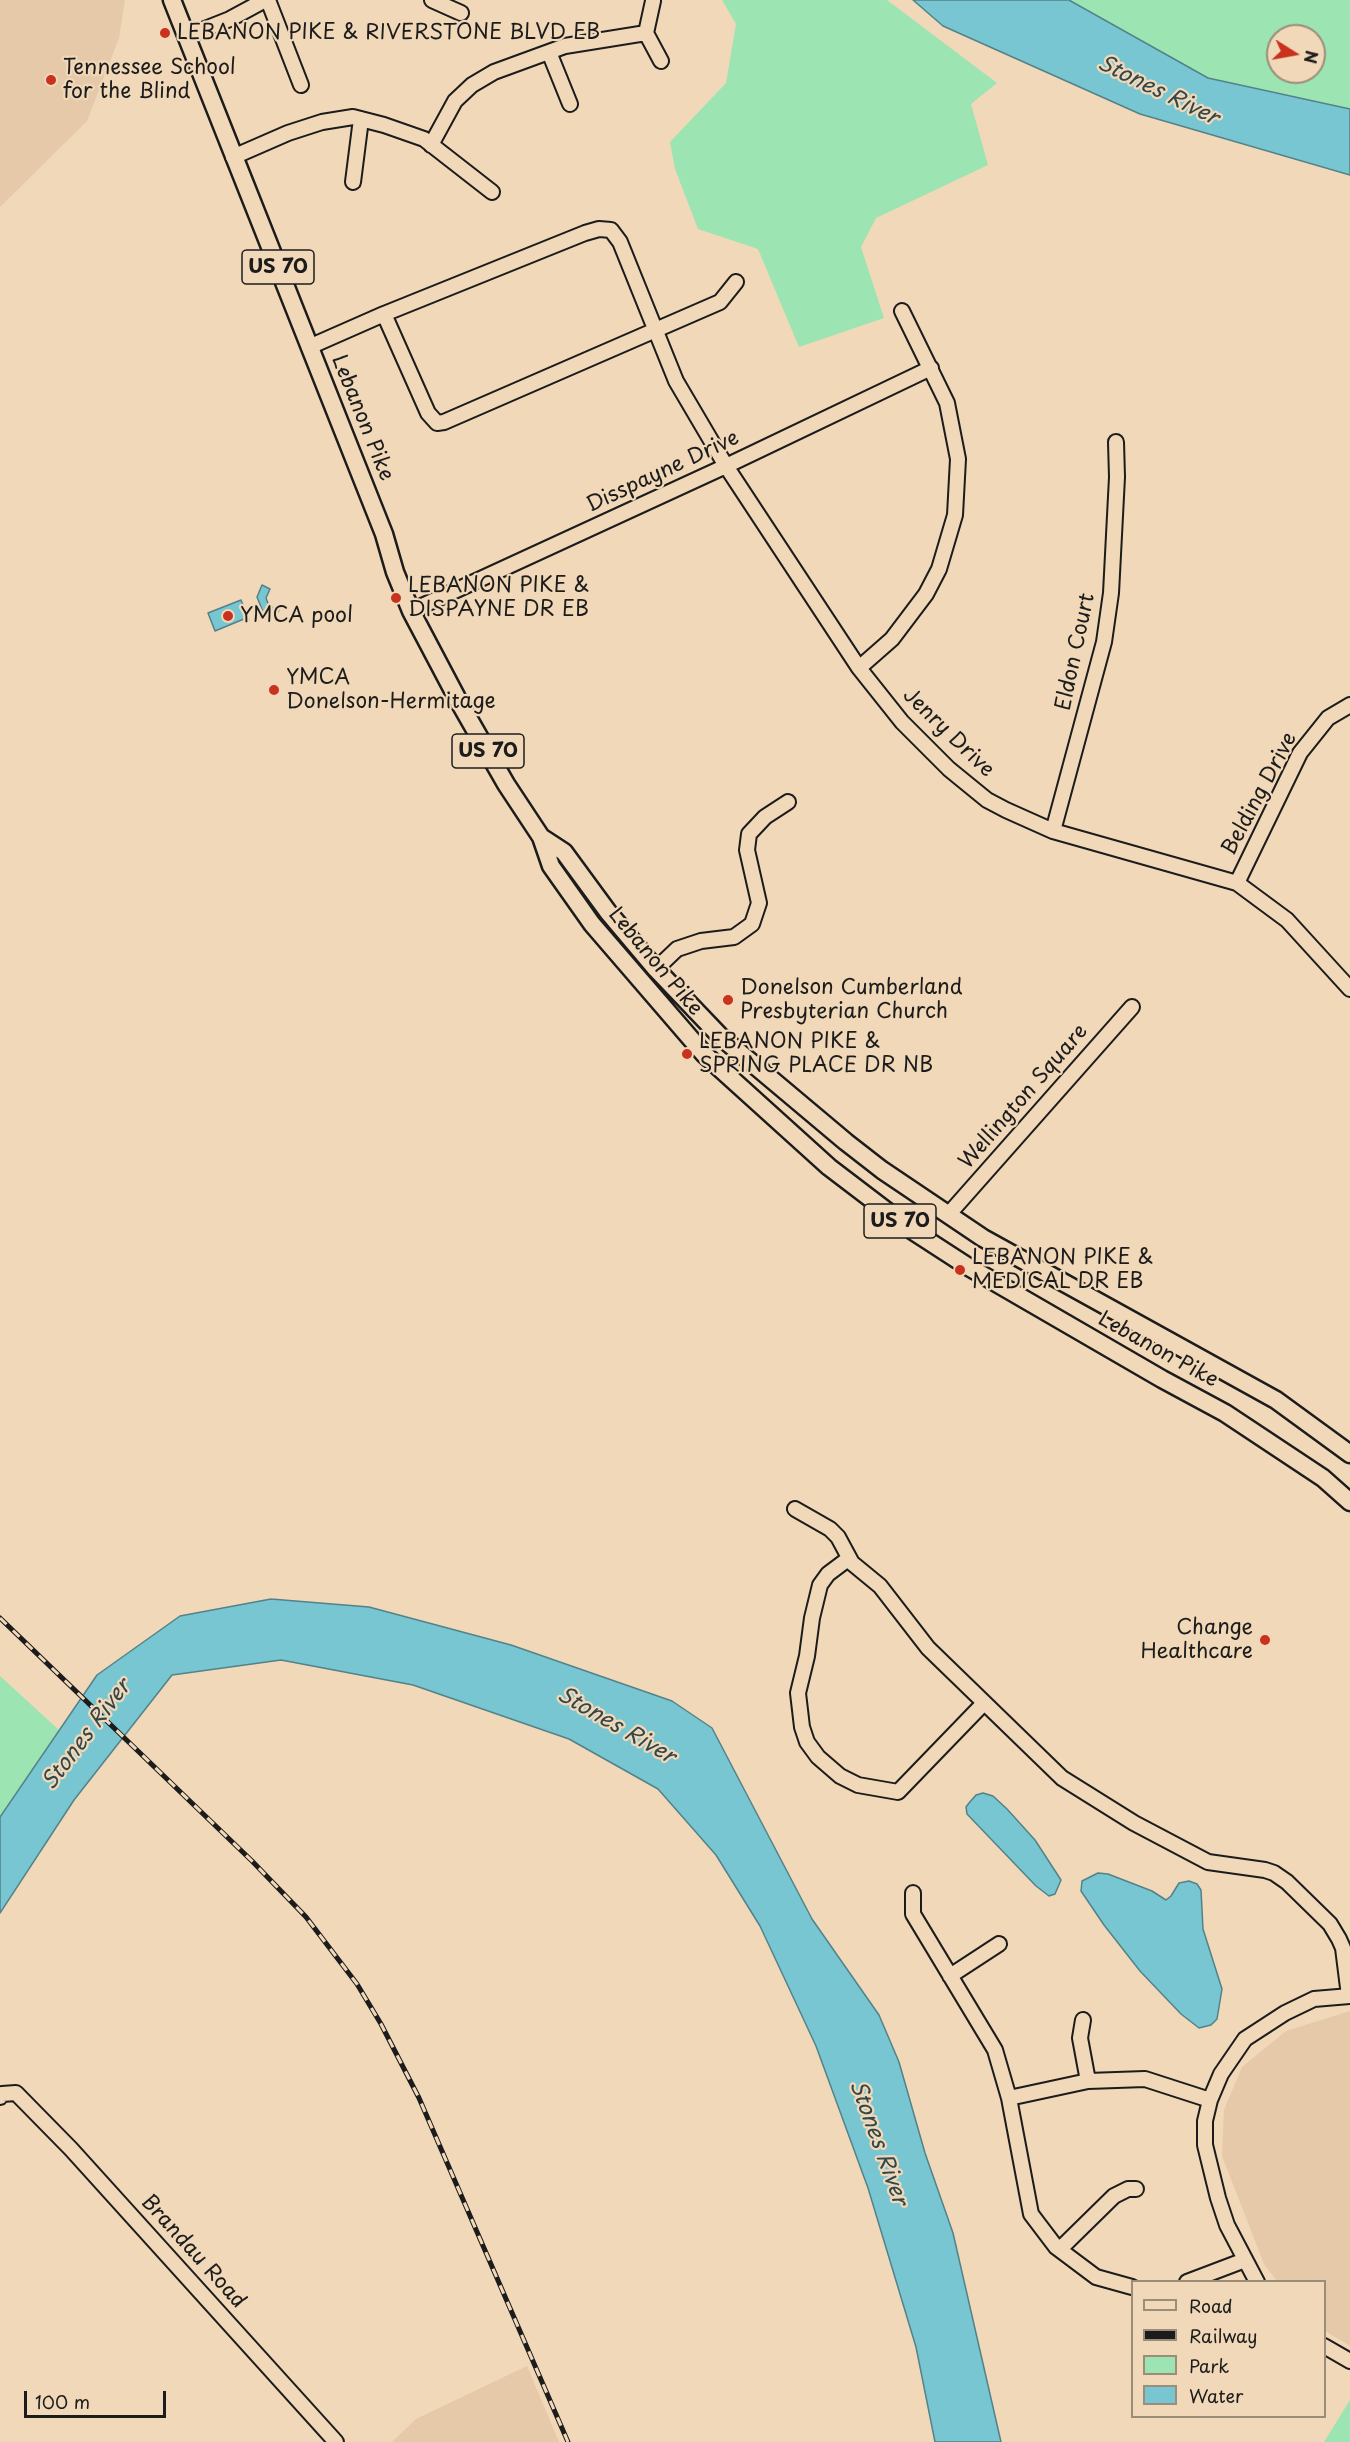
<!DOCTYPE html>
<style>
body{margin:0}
#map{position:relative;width:1350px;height:2442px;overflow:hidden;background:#f1d8b8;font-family:"Playpen Sans",sans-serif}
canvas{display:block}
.legend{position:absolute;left:1131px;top:2280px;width:195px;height:138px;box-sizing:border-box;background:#f1d8b8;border:2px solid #9c8d7a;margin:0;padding:8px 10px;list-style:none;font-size:18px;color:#1c1c1c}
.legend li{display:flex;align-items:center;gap:12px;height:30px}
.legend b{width:30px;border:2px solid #9c8d7a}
.north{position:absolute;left:1266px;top:24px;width:60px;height:60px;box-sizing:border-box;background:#f1d8b8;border:2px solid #9c8d7a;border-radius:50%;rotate:101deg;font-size:16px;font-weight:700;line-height:24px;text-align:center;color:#1c1c1c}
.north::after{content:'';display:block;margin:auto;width:21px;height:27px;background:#c8321e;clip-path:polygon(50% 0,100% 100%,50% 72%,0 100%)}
.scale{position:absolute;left:24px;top:2391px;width:142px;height:27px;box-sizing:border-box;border:3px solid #1c1c1c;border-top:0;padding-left:8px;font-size:18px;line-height:21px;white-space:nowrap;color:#1c1c1c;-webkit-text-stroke:4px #f1d8b8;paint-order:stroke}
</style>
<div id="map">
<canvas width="1350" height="2442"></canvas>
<ul class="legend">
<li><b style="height:8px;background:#f1d8b8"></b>Road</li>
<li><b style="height:8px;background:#1c1c1c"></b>Railway</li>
<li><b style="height:16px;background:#9ce4b2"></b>Park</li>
<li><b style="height:16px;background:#77c6d2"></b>Water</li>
</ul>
<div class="north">N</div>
<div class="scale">100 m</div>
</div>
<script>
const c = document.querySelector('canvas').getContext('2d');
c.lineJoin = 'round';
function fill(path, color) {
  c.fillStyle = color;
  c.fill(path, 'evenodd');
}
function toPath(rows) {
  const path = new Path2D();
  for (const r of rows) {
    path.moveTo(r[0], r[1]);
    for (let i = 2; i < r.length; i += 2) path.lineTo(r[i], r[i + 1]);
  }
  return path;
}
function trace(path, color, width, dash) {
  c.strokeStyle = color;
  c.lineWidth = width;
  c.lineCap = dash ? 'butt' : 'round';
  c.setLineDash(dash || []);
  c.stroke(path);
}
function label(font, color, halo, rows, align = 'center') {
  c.font = font + ' "Playpen Sans",sans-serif';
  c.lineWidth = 4.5;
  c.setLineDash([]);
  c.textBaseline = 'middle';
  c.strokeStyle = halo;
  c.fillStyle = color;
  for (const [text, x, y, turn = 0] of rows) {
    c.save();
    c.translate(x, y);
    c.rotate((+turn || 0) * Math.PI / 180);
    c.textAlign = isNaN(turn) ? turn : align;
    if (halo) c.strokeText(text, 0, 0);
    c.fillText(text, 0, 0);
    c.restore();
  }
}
fill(toPath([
 [0,0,125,0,119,38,87,121,0,207],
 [1350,2011,1350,2346,1325,2331,1324,2282,1277,2281,1264,2264,1222,2156,1224,2110,1242,2067,1286,2031],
 [527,2366,559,2442,392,2442,416,2419]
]), '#e5c9a8');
fill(toPath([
 [722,0,887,0,997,83,971,104,988,165,876,218,861,247,884,318,799,347,758,249,698,229,675,169,670,142,726,83,736,24],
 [975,0,1350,0,1350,160],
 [1278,36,1314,36,1314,72,1278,72],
 [0,1676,59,1730,0,1817],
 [1350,2400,1350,2442,1324,2442]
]), '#9ce4b2');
const water = toPath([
 [913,0,1069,0,1208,78,1350,109,1350,175,1140,114,943,26,913,0],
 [262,585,270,589,266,598,269,606,279,610,275,618,263,612,257,597,262,585],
 [241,600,249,620,244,619,215,631,208,613,241,600],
 [271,1599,369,1607,511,1645,672,1701,712,1728,812,1919,879,2015,899,2062,925,2153,953,2233,1001,2442,935,2442,916,2347,868,2188,816,2046,760,1926,716,1855,658,1789,569,1739,413,1685,281,1660,172,1675,74,1800,0,1913,0,1817,97,1675,180,1616,271,1599],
 [983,1793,993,1796,1007,1809,1035,1840,1061,1880,1055,1894,1049,1896,1036,1886,967,1814,966,1807,969,1803,976,1795,983,1793],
 [1098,1873,1108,1874,1152,1891,1166,1900,1171,1896,1179,1883,1189,1881,1197,1884,1201,1890,1203,1929,1222,1989,1217,2019,1211,2025,1199,2028,1181,2014,1140,1971,1104,1925,1081,1891,1082,1881,1098,1873]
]);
fill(water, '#77c6d2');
trace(water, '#538289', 1.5);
const minor = toPath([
 [268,0,301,85],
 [432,0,461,13],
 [653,1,646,33,661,61],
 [187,36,230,19,265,0],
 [549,52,570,104],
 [431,145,455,101,472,85,494,72,565,46,646,33],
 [233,157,288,133,322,122,353,117,384,125,424,139,492,192],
 [353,182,361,119],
 [384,314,428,413,437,423,444,422,720,302,736,282],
 [309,347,384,314,585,233,599,229,611,230,620,242,676,381,726,466,859,668,902,722,949,769,987,800,1006,810,1053,831,1237,883,1287,920,1350,989],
 [411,611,726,466,931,368],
 [859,668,892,639,926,594,939,569,955,515,958,459,947,403,902,311],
 [1053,831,1104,642,1111,593,1117,477,1116,442],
 [1237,883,1300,753,1328,718,1350,705],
 [656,969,677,949,701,941,734,937,752,924,759,903,747,850,749,834,765,817,788,802],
 [948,1215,1132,1007],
 [795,1509,830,1529,838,1537,852,1563,880,1586,928,1648,1062,1778,1134,1823,1208,1862,1265,1870,1274,1873,1287,1882,1330,1924,1339,1939,1343,1948,1349,1996],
 [848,1559,828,1574,820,1585,812,1618,807,1656,798,1693,802,1727,807,1742,818,1757,840,1776,858,1785,898,1792,984,1703],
 [913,1893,913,1914,995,2050,1009,2098,1031,2214,1056,2247,1096,2277,1132,2287],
 [950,1976,999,1944],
 [1083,2020,1080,2038,1088,2081],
 [0,2097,2,2094,16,2093,71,2149,336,2442],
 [1009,2098,1088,2081,1145,2079,1210,2100],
 [1060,2249,1114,2196,1128,2189,1136,2189],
 [1187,2282,1245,2260],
 [1257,2282,1227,2225,1218,2198,1205,2145,1205,2121,1210,2100,1221,2074,1245,2039,1285,2013,1314,1999,1350,1996],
 [1324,2346,1350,2361]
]);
const major = toPath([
 [172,0,384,534,395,572,411,611,458,700,506,784,541,837,551,866,592,924,704,1054,829,1167,913,1231,967,1266,1162,1379,1225,1413,1323,1478,1350,1502],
 [541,837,564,852,608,912,656,969,721,1037,846,1142,882,1170,983,1238,1276,1400,1350,1454],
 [913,1231,933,1205]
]);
trace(minor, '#1c1c1c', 18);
trace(major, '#1c1c1c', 21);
trace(minor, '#f1d8b8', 14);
trace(major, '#f1d8b8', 16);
const rail = toPath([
 [0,1618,252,1861,306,1917,357,1984,381,2024,419,2098,568,2442]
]);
trace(rail, '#1c1c1c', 5);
trace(rail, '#f1d8b8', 3, [9]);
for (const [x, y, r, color] of [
 [165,33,6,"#c8321e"],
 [51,80,6,"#c8321e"],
 [396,598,6,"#c8321e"],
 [228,616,6,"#c8321e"],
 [274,690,6,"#c8321e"],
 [728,1000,6,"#c8321e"],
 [687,1054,6,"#c8321e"],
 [960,1270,6,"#c8321e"],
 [1265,1640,6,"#c8321e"]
]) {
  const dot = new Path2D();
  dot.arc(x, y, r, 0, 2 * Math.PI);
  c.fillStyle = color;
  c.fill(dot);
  trace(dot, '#f1d8b8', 2);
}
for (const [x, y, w] of [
 [278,267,72],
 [488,751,72],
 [900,1221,72]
]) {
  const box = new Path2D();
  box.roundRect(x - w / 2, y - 17, w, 34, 4.5);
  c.fillStyle = '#f1d8b8';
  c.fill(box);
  trace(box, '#1c1c1c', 1.5);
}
label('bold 20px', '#1c1c1c', null, [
 ["US 70",278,267],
 ["US 70",488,751],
 ["US 70",900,1221]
]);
label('21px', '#1c1c1c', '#f1d8b8', [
 ["LEBANON PIKE & RIVERSTONE BLVD EB",177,33],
 ["Tennessee School",63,68],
 ["for the Blind",63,92],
 ["LEBANON PIKE &",408,586],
 ["DISPAYNE DR EB",408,610],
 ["YMCA pool",240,616],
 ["YMCA",286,678],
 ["Donelson-Hermitage",286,702],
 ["Donelson Cumberland",740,988],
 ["Presbyterian Church",740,1012],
 ["LEBANON PIKE &",699,1042],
 ["SPRING PLACE DR NB",699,1066],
 ["LEBANON PIKE &",972,1258],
 ["MEDICAL DR EB",972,1282],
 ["Change",1253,1628,"right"],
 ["Healthcare",1253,1652,"right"]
], 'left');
label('21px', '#1c1c1c', '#f1d8b8', [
 ["Lebanon Pike",362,418,68],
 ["Disspayne Drive",663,472,-25],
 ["Eldon Court",1076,652,-78],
 ["Jenry Drive",948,733,44],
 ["Belding Drive",1260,794,-62],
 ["Lebanon Pike",655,962,50],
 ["Wellington Square",1024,1097,-49],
 ["Lebanon Pike",1158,1350,29],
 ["Brandau Road",193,2252,48]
]);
label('italic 22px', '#33464a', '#f1d8b8', [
 ["Stones River",1158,91,26],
 ["Stones River",616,1726,30],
 ["Stones River",87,1735,-53],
 ["Stones River",878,2143,70]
]);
</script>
